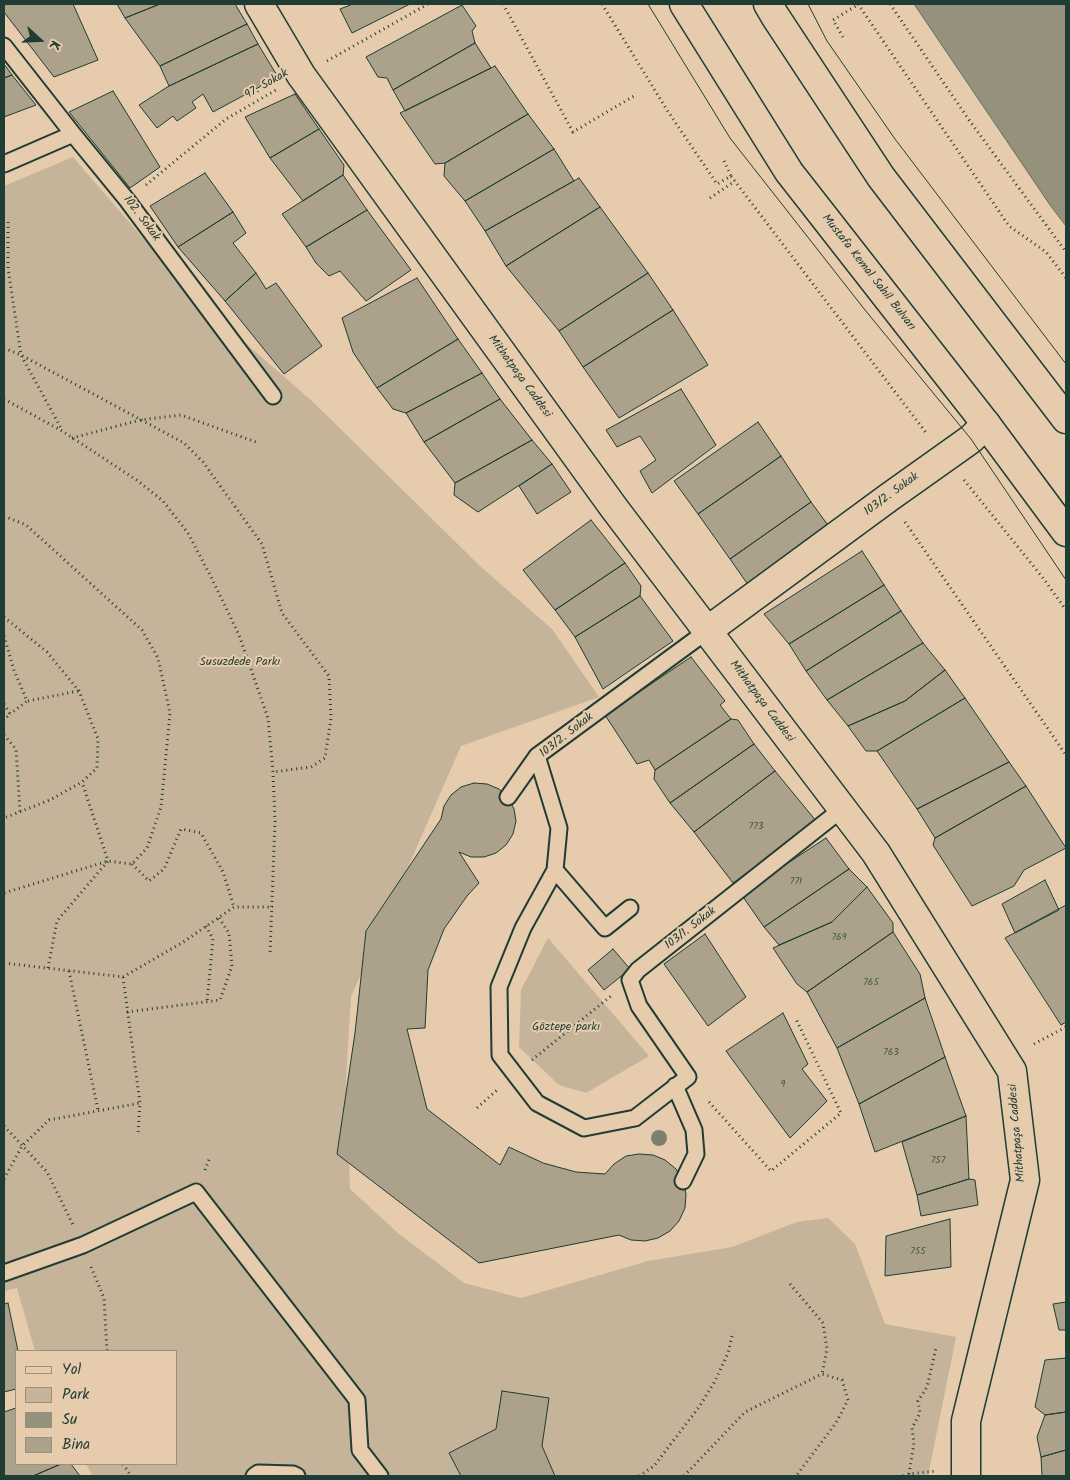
<!DOCTYPE html>
<meta charset="utf-8">
<style>
body{margin:0}
#map{position:relative;width:1070px;height:1480px;overflow:hidden;background:#e6cbad;font-family:Kalam,sans-serif}
canvas{display:block}
.frame{position:absolute;inset:0;border:5px solid #1f3d34;pointer-events:none}
.legend{position:absolute;left:15px;top:1350px;width:162px;height:115px;box-sizing:border-box;background:#e6cbad;border:1px solid #96927d;margin:0;padding:6px 9px;list-style:none;font-size:15px;color:#1f3d34}
.legend li{display:flex;align-items:center;gap:10px;height:25px}
.legend b{width:25px;border:1px solid #96927d}
.north{position:absolute;left:15px;top:15px;width:50px;height:50px;-webkit-text-stroke:4px #e6cbad;paint-order:stroke;rotate:110deg;font-size:14px;font-weight:700;line-height:20px;text-align:center;color:#1f3d34}
.north::after{content:'';display:block;margin:auto;width:18px;height:22px;background:#1f3d34;clip-path:polygon(50% 0,100% 100%,50% 72%,0 100%)}
</style>
<div id="map">
<canvas width="1070" height="1480"></canvas>
<div class="frame"></div>
<ul class="legend">
<li><b style="height:6px;background:#e6cbad"></b>Yol</li>
<li><b style="height:14px;background:#c5b39a"></b>Park</li>
<li><b style="height:14px;background:#95917c"></b>Su</li>
<li><b style="height:14px;background:#aca18a"></b>Bina</li>
</ul>
<div class="north">K</div>
</div>
<script>
const c = document.querySelector('canvas').getContext('2d');
c.lineJoin = 'round';
function fill(path, color) {
  c.fillStyle = color;
  c.fill(path, 'evenodd');
}
function toPath(rows) {
  const path = new Path2D();
  for (const r of rows) {
    path.moveTo(r[0], r[1]);
    for (let i = 2; i < r.length; i += 2) path.lineTo(r[i], r[i + 1]);
  }
  return path;
}
function trace(path, color, width, dash) {
  c.strokeStyle = color;
  c.lineWidth = width;
  c.lineCap = dash ? 'butt' : 'round';
  c.setLineDash(dash || []);
  c.stroke(path);
}
function label(font, color, halo, rows, align = 'center') {
  c.font = font + ' Kalam,sans-serif';
  c.lineWidth = 4;
  c.setLineDash([]);
  c.textBaseline = 'middle';
  c.strokeStyle = halo;
  c.fillStyle = color;
  for (const [text, x, y, turn = 0] of rows) {
    c.save();
    c.translate(x, y);
    c.rotate((+turn || 0) * Math.PI / 180);
    c.textAlign = isNaN(turn) ? turn : align;
    if (halo) c.strokeText(text, 0, 0);
    c.fillText(text, 0, 0);
    c.restore();
  }
}
fill(toPath([
 [73,157,198,302,313,402,481,567,552,629,599,697,461,746,351,997,346,1076,350,1189,399,1234,464,1283,521,1298,648,1261,732,1247,797,1222,828,1218,855,1244,885,1324,956,1337,928,1476,93,1476,86,1464,176,1464,176,1351,35,1351,17,1288,4,1291,4,186],
 [548,938,649,1056,586,1093,559,1085,519,1047,521,990]
]), '#c5b39a');
const water = toPath([
 [914,4,1066,4,1066,226,1050,205,914,4]
]);
fill(water, '#95917c');
trace(water, '#666f5f', 1);
const building = toPath([
 [4,4,73,4,98,60,54,77,4,12,4,4],
 [117,4,160,4,125,18,117,4],
 [160,4,235,4,247,24,160,66,125,18,160,4],
 [353,4,410,4,352,33,340,9,353,4],
 [462,5,476,26,472,31,475,43,393,90,387,78,378,77,366,57,462,5],
 [247,24,258,44,169,86,160,66,247,24],
 [475,43,491,68,405,111,393,90,475,43],
 [258,44,278,77,213,112,203,94,192,102,196,108,177,121,173,116,157,128,139,105,169,86,258,44],
 [4,64,12,75,4,78,4,64],
 [495,66,528,114,445,163,435,164,400,113,495,66],
 [12,75,36,105,4,117,4,78,12,75],
 [113,91,160,167,130,188,69,112,113,91],
 [295,94,319,129,270,158,245,117,295,94],
 [528,114,554,149,465,201,444,176,445,163,528,114],
 [319,129,344,165,343,175,303,201,270,158,319,129],
 [554,149,574,181,485,231,465,201,554,149],
 [205,173,233,212,178,247,150,206,205,173],
 [343,175,367,210,306,247,282,214,343,175],
 [579,178,600,207,506,266,485,231,579,178],
 [600,207,648,273,559,331,506,266,600,207],
 [367,210,411,270,366,301,340,271,329,276,316,263,306,247,367,210],
 [233,212,246,233,233,243,256,273,225,301,178,247,233,212],
 [256,273,266,289,276,283,322,346,284,374,225,301,256,273],
 [648,273,673,310,583,367,559,331,648,273],
 [417,278,458,339,377,388,353,352,342,318,417,278],
 [673,310,708,365,619,418,583,367,673,310],
 [458,339,482,373,406,413,393,409,377,388,458,339],
 [482,373,500,399,424,442,406,413,482,373],
 [681,389,716,445,652,493,640,471,656,460,640,436,617,447,606,430,681,389],
 [500,399,532,440,455,483,424,442,500,399],
 [758,422,781,456,698,514,674,481,758,422],
 [532,440,552,464,478,512,454,495,455,483,532,440],
 [781,456,811,502,730,559,698,514,781,456],
 [552,464,571,492,537,514,519,486,552,464],
 [811,502,833,532,751,589,730,559,811,502],
 [591,520,625,563,555,610,523,570,591,520],
 [862,551,884,585,789,644,764,614,862,551],
 [625,563,641,586,640,596,575,637,555,610,625,563],
 [884,585,901,611,806,671,789,644,884,585],
 [640,596,673,641,603,689,575,637,640,596],
 [901,611,923,643,827,700,806,671,901,611],
 [923,643,945,670,905,701,848,726,827,700,923,643],
 [691,657,725,701,720,705,731,719,655,770,649,760,637,764,605,715,691,657],
 [945,670,965,698,877,751,866,751,848,726,905,701,945,670],
 [965,698,1009,762,917,809,877,751,965,698],
 [731,719,738,720,754,744,670,803,654,779,655,770,731,719],
 [754,744,775,771,694,832,670,803,754,744],
 [1009,762,1026,786,935,838,917,809,1009,762],
 [775,771,817,822,733,883,694,832,775,771],
 [474,783,487,784,499,789,508,797,514,809,516,821,513,834,506,845,496,853,484,857,471,857,459,852,479,883,467,896,444,929,428,970,425,1028,407,1029,427,1109,500,1165,509,1147,543,1163,576,1172,605,1174,614,1164,626,1156,639,1154,653,1155,665,1160,676,1169,683,1181,686,1194,685,1208,679,1221,670,1231,658,1238,645,1241,631,1240,619,1235,479,1263,337,1154,355,1033,366,931,441,819,444,806,451,795,461,787,474,783],
 [1026,786,1066,848,1024,870,1014,886,972,906,933,845,935,838,1026,786],
 [826,838,849,869,764,927,741,894,826,838],
 [849,869,867,887,832,922,779,945,764,927,849,869],
 [1045,880,1059,910,1015,933,1002,904,1045,880],
 [867,887,893,923,893,932,807,992,797,984,773,948,832,922,867,887],
 [1066,905,1066,1022,1061,1025,1005,938,1066,905],
 [893,932,920,974,925,998,837,1048,807,992,893,932],
 [705,934,746,997,708,1026,664,964,705,934],
 [613,949,630,969,604,990,588,970,613,949],
 [925,998,945,1057,859,1104,837,1048,925,998],
 [783,1013,808,1064,802,1069,827,1101,790,1138,726,1051,783,1013],
 [945,1057,966,1116,875,1152,859,1104,945,1057],
 [966,1116,969,1179,917,1195,902,1142,966,1116],
 [969,1179,975,1180,978,1205,921,1216,917,1195,969,1179],
 [950,1219,951,1267,885,1276,886,1236,950,1219],
 [1066,1302,1066,1330,1059,1330,1053,1304,1066,1302],
 [8,1303,18,1351,16,1351,16,1389,4,1392,4,1304,8,1303],
 [1066,1358,1066,1412,1045,1415,1035,1407,1045,1360,1066,1358],
 [502,1391,549,1398,542,1446,555,1476,461,1476,449,1453,496,1429,502,1391],
 [16,1408,16,1464,61,1464,33,1476,4,1476,4,1412,16,1408],
 [1066,1412,1066,1450,1041,1457,1037,1437,1045,1415,1066,1412],
 [1066,1450,1066,1476,1042,1476,1041,1457,1066,1450],
 [61,1464,71,1464,80,1476,33,1476,61,1464]
]);
fill(building, '#aca18a');
trace(building, '#1f3d34', 1);
const service = toPath([
 [4,46,73,134,127,200,273,396],
 [4,164,73,134],
 [707,631,537,756,559,828,555,870,523,928,499,987,500,1055,537,1103,584,1128,635,1118,688,1077,639,1006,630,980,638,970,842,809],
 [508,797,537,756],
 [555,870,605,928,630,908],
 [675,1086,694,1130,696,1154,683,1181],
 [4,1273,83,1245,196,1192,357,1400,360,1450,380,1476],
 [254,1476,258,1473,293,1474,297,1476]
]);
const minor = toPath([
 [707,631,888,498,971,439,986,424]
]);
const primary = toPath([
 [259,4,301,75,614,508,876,853,1012,1071,1025,1180,966,1421,966,1476],
 [684,4,789,172,986,424,1066,532],
 [768,4,775,16,881,177,1066,419]
]);
trace(service, '#1f3d34', 19);
trace(minor, '#1f3d34', 31);
trace(primary, '#1f3d34', 31);
trace(toPath([
 [503,4,573,132,634,96],
 [602,4,667,110,717,184,731,176,927,434],
 [858,4,1009,226,1046,252,1066,278],
 [890,4,969,120,1066,252],
 [843,37,833,20,859,4],
 [327,61,428,4],
 [724,161,731,176],
 [146,185,226,119,276,90],
 [710,198,735,181],
 [8,222,8,268,21,355,62,430],
 [4,348,21,355,184,443,203,462,262,544,282,613,329,676,331,718,325,758,311,767,273,772],
 [4,399,62,431,138,481,163,501,188,533,210,575,239,635,268,718,273,772,275,821,270,955],
 [72,438,140,420,181,415,256,442],
 [964,480,1043,578,1066,610],
 [4,516,26,525,142,630,158,658,170,713,161,807,147,848,132,864,108,861,4,893],
 [905,522,1066,755],
 [4,617,47,652,79,691,98,739,97,768,82,782,50,800,4,818],
 [4,636,14,670,27,701,10,714],
 [28,701,78,691],
 [4,704,10,714,4,720],
 [4,735,16,749,20,812],
 [132,864,149,881,164,869,181,829,201,833,223,872,234,907],
 [206,926,213,939,207,1002],
 [4,963,123,977,140,1103,138,1133],
 [48,968,57,921,108,861,82,782],
 [69,971,98,1110],
 [123,977,185,941,234,907,273,907],
 [127,1012,220,1000,232,966,229,933,219,918],
 [1034,1044,1066,1027],
 [532,1060,611,996],
 [709,1102,771,1171,841,1113,796,1019],
 [477,1108,497,1090],
 [4,1126,47,1172,73,1225],
 [205,1170,210,1157],
 [4,1179,22,1146,49,1120,140,1103],
 [91,1267,104,1298,107,1351],
 [790,1284,823,1323,827,1349,822,1374],
 [123,1464,131,1476],
 [909,1474,914,1443,912,1428,920,1413,918,1401,927,1387,936,1348],
 [639,1476,654,1466,699,1407,715,1381,728,1353,733,1332],
 [684,1476,745,1412,822,1374,842,1380,848,1400,836,1423,796,1476],
 [903,1476,909,1474,936,1471]
]), '#1f3d34', 3, [1, 4]);
trace(service, '#e6cbad', 15);
trace(minor, '#e6cbad', 28);
trace(primary, '#e6cbad', 28);
trace(toPath([
 [648,4,730,138,865,310,971,439,1066,580],
 [808,4,827,41,895,139,1066,364]
]), '#1f3d34', 1);
c.fillStyle = '#7d806d';
for (const [x, y] of [
 [659,1138]
]) {
  c.beginPath();
  c.arc(x, y, 8, 0, 2 * Math.PI);
  c.fill();
}
label('10px', '#42564a', null, [
 ["773",756,827],
 ["771",796,882],
 ["769",839,938],
 ["765",871,983],
 ["763",891,1053],
 ["9",783,1085],
 ["757",938,1161],
 ["755",918,1252]
]);
label('12px', '#1f3d34', '#e6cbad', [
 ["97. Sokak",267,85,-30],
 ["102. Sokak",141,219,53],
 ["Mustafa Kemal Sahil Bulvarı",868,273,52],
 ["Mithatpaşa Caddesi",519,377,54],
 ["103/2. Sokak",892,495,-36],
 ["Mithatpaşa Caddesi",761,702,53],
 ["103/2. Sokak",567,736,-38],
 ["103/1. Sokak",691,929,-38],
 ["Mithatpaşa Caddesi",1018,1133,-95]
]);
label('12px', '#274339', '#e6cbad', [
 ["Susuzdede Parkı",240,663],
 ["Göztepe parkı",566,1028]
]);
</script>
